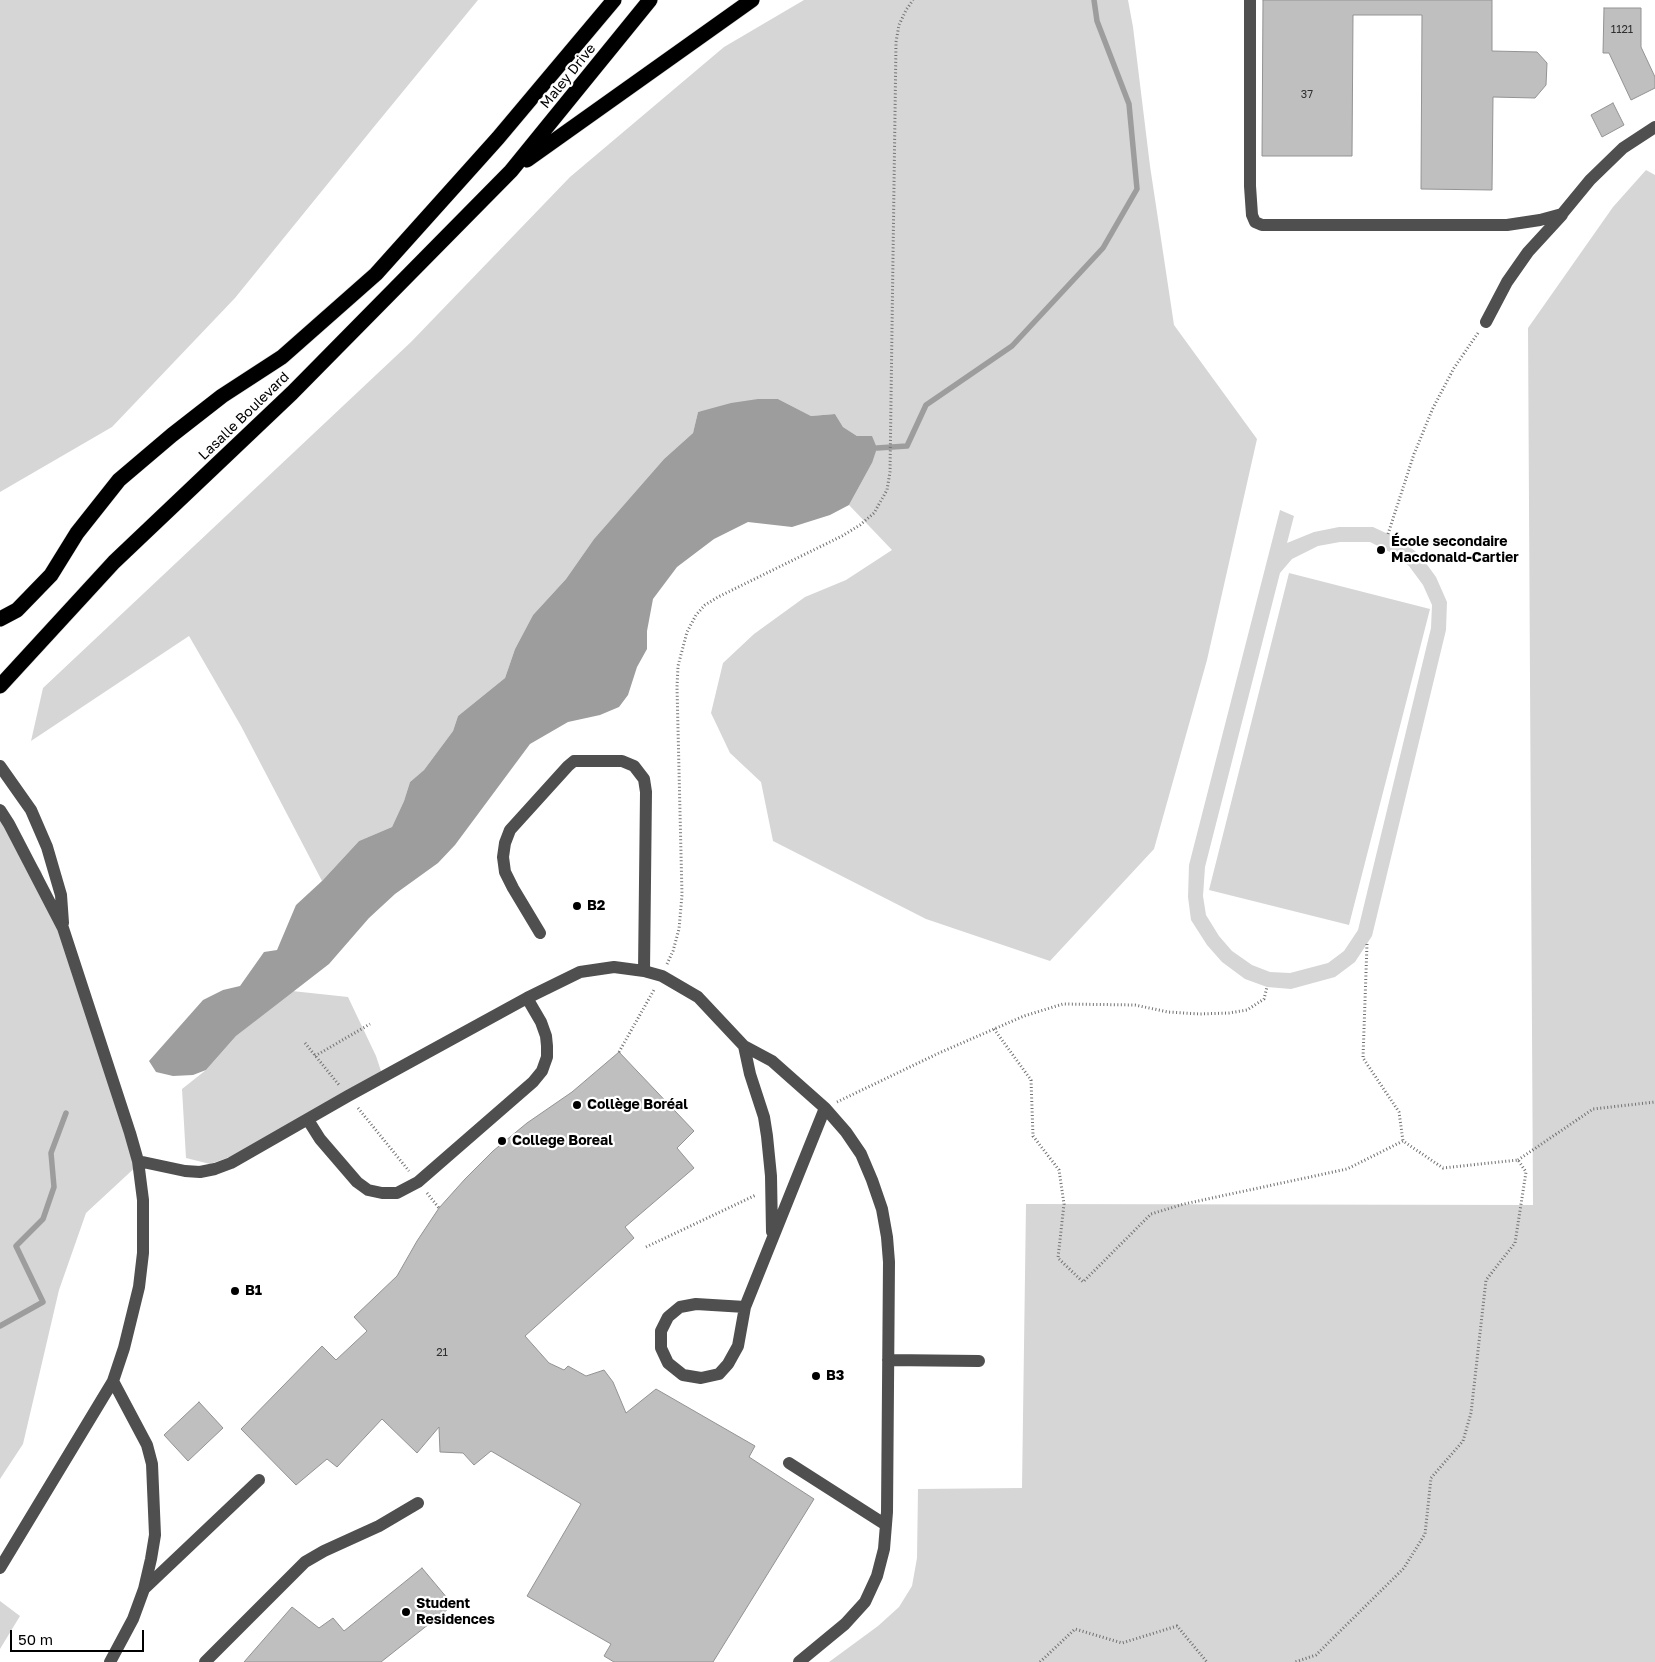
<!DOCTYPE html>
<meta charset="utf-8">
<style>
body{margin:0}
#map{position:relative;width:1655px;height:1662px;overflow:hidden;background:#fff;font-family:"Golos Text",sans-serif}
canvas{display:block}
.scale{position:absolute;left:10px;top:1630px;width:134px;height:22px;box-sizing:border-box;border:2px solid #000;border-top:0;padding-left:6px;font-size:15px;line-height:18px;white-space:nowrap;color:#000;-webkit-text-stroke:4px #fff;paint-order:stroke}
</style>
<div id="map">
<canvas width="1655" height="1662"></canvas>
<div class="scale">50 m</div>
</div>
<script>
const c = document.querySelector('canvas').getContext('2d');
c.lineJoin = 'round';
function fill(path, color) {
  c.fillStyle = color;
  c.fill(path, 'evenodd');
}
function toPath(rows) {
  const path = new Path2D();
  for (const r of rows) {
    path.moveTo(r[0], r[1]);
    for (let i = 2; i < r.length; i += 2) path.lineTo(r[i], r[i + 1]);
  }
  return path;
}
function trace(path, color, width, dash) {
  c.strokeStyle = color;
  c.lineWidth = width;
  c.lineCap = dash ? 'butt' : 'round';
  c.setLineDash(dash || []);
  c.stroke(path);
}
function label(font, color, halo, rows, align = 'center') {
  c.font = font + ' "Golos Text",sans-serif';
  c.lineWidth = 4.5;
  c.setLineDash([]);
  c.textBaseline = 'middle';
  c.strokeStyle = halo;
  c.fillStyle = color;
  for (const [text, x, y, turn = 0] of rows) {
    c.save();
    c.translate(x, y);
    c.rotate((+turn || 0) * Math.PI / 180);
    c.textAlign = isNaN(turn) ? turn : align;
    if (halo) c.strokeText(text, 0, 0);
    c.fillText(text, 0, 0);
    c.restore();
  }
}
fill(toPath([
 [0,0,478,0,373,128,235,298,112,427,0,492],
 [804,0,1128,0,1133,27,1150,166,1174,325,1257,439,1207,660,1154,849,1050,961,926,919,773,841,761,782,730,753,711,713,723,663,754,634,805,597,846,580,892,550,849,505,872,463,872,436,857,436,843,427,835,414,811,416,778,399,698,412,693,433,664,459,594,539,566,579,533,615,515,649,505,678,458,716,453,731,424,770,410,782,404,801,392,827,359,841,322,881,241,726,189,636,31,741,43,688,411,342,570,177,724,47],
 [1646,170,1655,175,1655,1662,829,1662,878,1626,899,1607,912,1586,917,1558,918,1489,1022,1488,1026,1204,1533,1205,1528,328,1613,207],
 [1280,510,1294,516,1287,543,1314,532,1339,527,1373,527,1401,540,1420,555,1436,577,1447,602,1446,630,1372,936,1355,962,1335,977,1291,989,1267,987,1245,979,1222,962,1207,945,1191,920,1188,897,1189,865],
 [1340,542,1370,542,1392,553,1409,566,1423,585,1432,605,1431,628,1358,930,1344,951,1328,963,1290,973,1270,972,1252,965,1232,951,1219,936,1206,915,1203,896,1205,867,1280,573,1292,559,1318,546],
 [1289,573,1430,609,1349,925,1209,890],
 [0,804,24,847,41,871,128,1134,140,1163,86,1213,59,1290,23,1444,0,1479],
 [292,991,348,997,376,1056,383,1077,264,1145,210,1164,186,1158,182,1089,206,1070,236,1036],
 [0,1601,20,1616,0,1649]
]), '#d6d6d6');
fill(toPath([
 [758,399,778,399,811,416,835,414,843,427,857,436,872,436,877,448,872,463,849,505,830,515,792,527,748,522,714,539,677,567,653,599,647,631,647,649,637,667,628,695,619,707,600,715,568,722,530,744,455,845,438,863,395,894,369,918,329,964,236,1036,206,1070,193,1075,173,1076,156,1072,149,1061,203,1000,223,990,240,986,264,952,277,950,296,905,322,881,359,841,392,827,404,801,410,782,424,770,453,731,458,716,505,678,515,649,533,615,566,579,594,539,664,459,693,433,698,412,731,403]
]), '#9d9d9d');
trace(toPath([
 [877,448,907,446,926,405,1012,346,1103,248,1137,189,1129,104,1097,21,1094,0],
 [0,1326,43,1302,16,1246,43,1219,54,1187,51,1153,66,1113]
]), '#9d9d9d', 5.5);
const building = toPath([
 [1263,0,1492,0,1492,51,1537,52,1547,63,1546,85,1535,98,1493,97,1492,190,1421,189,1422,15,1353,15,1352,156,1262,156,1263,0],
 [1604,8,1641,8,1641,47,1655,77,1655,88,1631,100,1609,53,1603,53,1604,8],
 [1613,103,1624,125,1602,137,1591,115,1613,103],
 [619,1052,694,1131,677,1148,694,1168,625,1227,634,1238,525,1336,549,1363,564,1370,568,1366,586,1376,604,1370,613,1382,626,1413,656,1389,755,1446,749,1457,814,1499,713,1662,614,1662,604,1656,611,1644,527,1596,581,1504,491,1451,474,1465,463,1453,440,1452,439,1427,417,1453,382,1419,337,1467,327,1459,296,1485,241,1429,322,1346,336,1360,367,1331,354,1317,397,1276,417,1241,439,1208,465,1179,493,1151,527,1123,572,1092,619,1052],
 [199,1402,223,1428,188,1461,164,1435,199,1402],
 [422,1568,453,1605,381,1662,244,1662,292,1607,319,1628,333,1618,344,1631,422,1568]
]);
fill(building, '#bfbfbf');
trace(building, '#939393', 1);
const highway = toPath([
 [527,160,752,0],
 [0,619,17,610,51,575,77,533,119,480,172,435,222,396,282,357,376,274,498,138,614,0],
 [0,686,114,562,292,393,511,171,650,0]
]);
trace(highway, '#dbdbdb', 16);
trace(toPath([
 [1388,534,1414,454,1433,408,1454,368,1478,333],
 [1367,944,1363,1058,1399,1112,1403,1141],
 [667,964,673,951,679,929,682,895,677,687,678,666,687,632,696,615,705,605,718,597,842,536,860,525,874,513,887,490,890,472,896,42,899,25,906,10,913,0],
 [994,1029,1031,1080,1033,1136,1059,1170,1064,1204,1058,1258,1083,1282,1151,1214,1184,1204,1347,1169,1403,1141,1443,1168,1518,1160,1526,1172,1515,1243,1486,1280,1471,1413,1463,1441,1431,1478,1425,1534,1404,1568,1316,1655,1295,1662],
 [305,1043,339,1085],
 [619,1052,655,988],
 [315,1056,370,1024],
 [837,1102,939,1053,1024,1016,1063,1004,1135,1005,1168,1012,1200,1014,1229,1013,1247,1010,1264,999,1267,987],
 [358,1108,409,1171],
 [1518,1160,1593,1109,1655,1102],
 [427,1193,439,1208],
 [646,1247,756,1195],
 [1040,1662,1075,1629,1122,1643,1177,1626,1207,1662]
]), '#717171', 3, [1, 2.5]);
trace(toPath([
 [1250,0,1250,186,1252,215,1255,222,1262,225,1507,225,1540,220,1562,214,1590,180,1623,148,1655,127],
 [1486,322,1507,282,1528,252,1562,215],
 [0,766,31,810,47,847,61,895,63,923],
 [0,810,9,824,63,928,130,1133,138,1161,143,1200,143,1253,139,1287,124,1348,113,1381,147,1445,152,1464,155,1535,151,1559,144,1589,133,1619,110,1662],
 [540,933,513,888,505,872,503,857,505,843,510,830,568,766,574,761,622,761,634,766,644,779,646,792,644,971],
 [744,1046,750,1074,764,1117,767,1136,771,1176,772,1232],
 [308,1120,320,1139,357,1182,368,1190,382,1193,397,1193,418,1182,533,1082,542,1071,547,1057,547,1046,546,1036,541,1022,527,998],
 [138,1161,185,1171,200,1172,215,1169,231,1163,348,1096,527,998,580,972,614,967,644,971,662,976,698,997,744,1046,772,1061,825,1108,846,1132,861,1154,872,1180,882,1209,887,1237,889,1262,887,1512,884,1549,877,1576,865,1602,845,1624,799,1662],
 [745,1307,696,1304,680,1307,668,1317,661,1331,661,1348,668,1363,683,1375,701,1378,719,1374,728,1364,738,1346,745,1307,825,1108],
 [888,1360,979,1361],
 [789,1463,886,1525],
 [0,1568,113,1381],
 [144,1589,259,1480],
 [205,1662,305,1562,324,1551,379,1526,418,1503]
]), '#4f4f4f', 12);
trace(highway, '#000', 15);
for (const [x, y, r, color] of [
 [1381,550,5,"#000"],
 [577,906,5,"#000"],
 [577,1105,5,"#000"],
 [502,1141,5,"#000"],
 [235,1291,5,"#000"],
 [816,1376,5,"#000"],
 [406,1612,5,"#000"]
]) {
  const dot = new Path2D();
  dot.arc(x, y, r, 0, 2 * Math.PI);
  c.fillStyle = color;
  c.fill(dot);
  trace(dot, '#fff', 2);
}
label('11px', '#303030', null, [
 ["1121",1622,30],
 ["37",1307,95],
 ["21",442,1353]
]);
label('14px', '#000', '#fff', [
 ["Maley Drive",568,76,-51],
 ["Lasalle Boulevard",244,416,-44]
]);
label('bold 14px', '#000', '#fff', [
 ["École secondaire",1391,542],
 ["Macdonald-Cartier",1391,558],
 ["B2",587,906],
 ["Collège Boréal",587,1105],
 ["College Boreal",512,1141],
 ["B1",245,1291],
 ["B3",826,1376],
 ["Student",416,1604],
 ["Residences",416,1620]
], 'left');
</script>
